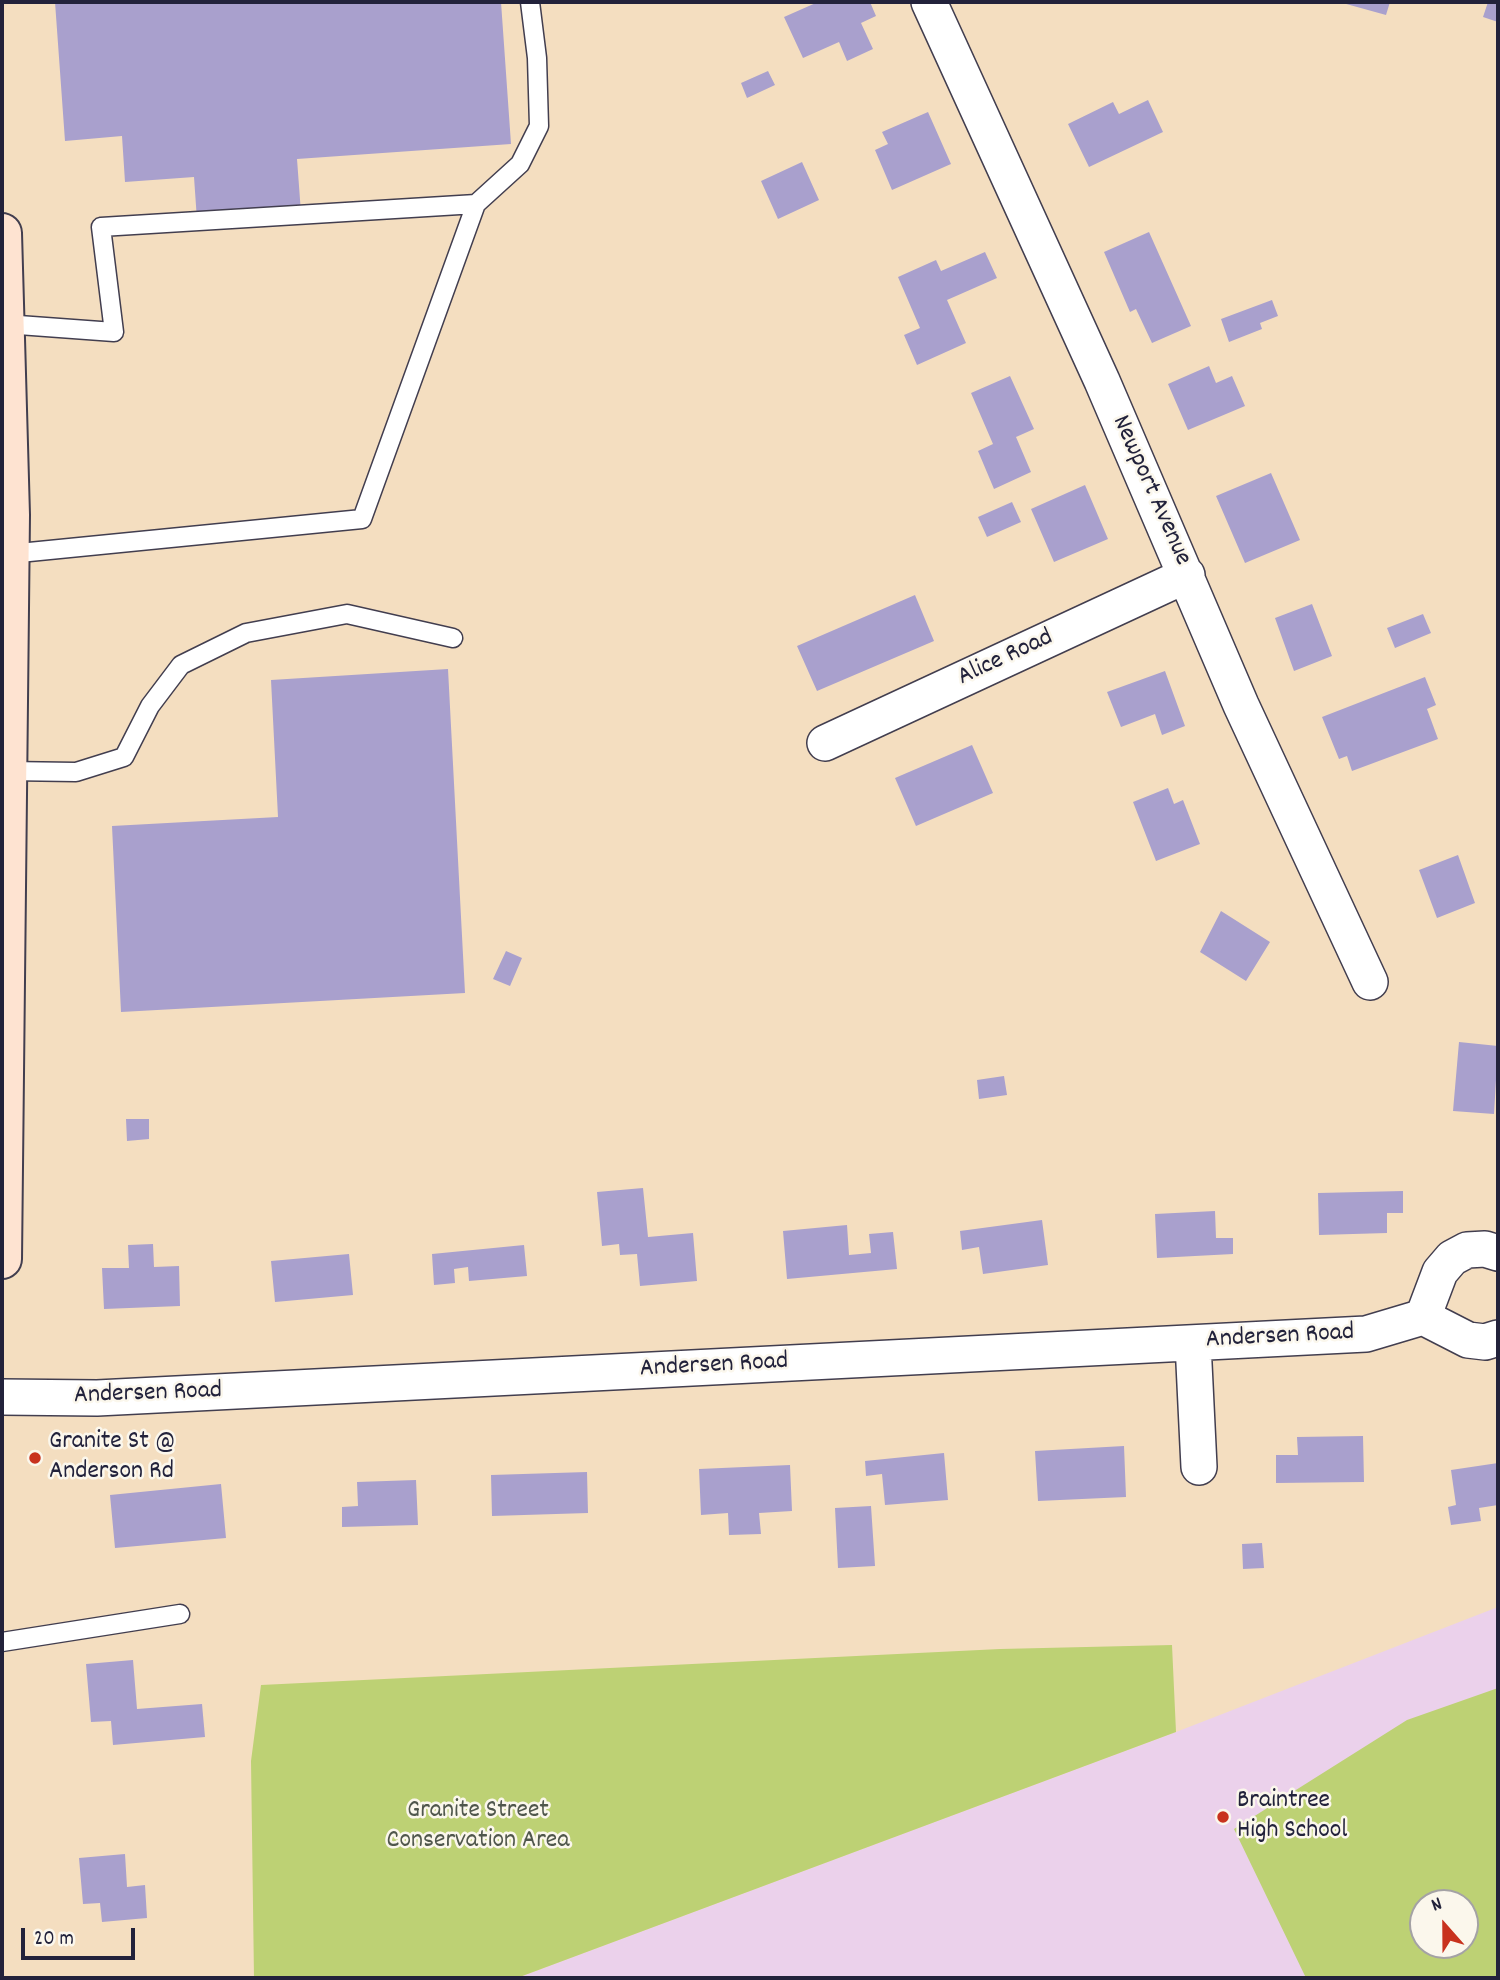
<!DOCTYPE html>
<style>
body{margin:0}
#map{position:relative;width:1500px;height:1980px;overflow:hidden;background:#f4dec0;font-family:Dekko,sans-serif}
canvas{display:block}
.frame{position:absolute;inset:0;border:4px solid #22223b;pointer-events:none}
.north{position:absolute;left:1409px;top:1889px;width:70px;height:70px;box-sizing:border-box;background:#fbf7ec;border:2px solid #a4a2a5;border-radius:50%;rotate:339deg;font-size:19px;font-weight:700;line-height:28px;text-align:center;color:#22223b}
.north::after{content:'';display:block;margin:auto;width:24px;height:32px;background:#c8321e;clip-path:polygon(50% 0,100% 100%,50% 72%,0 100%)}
.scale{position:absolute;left:21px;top:1928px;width:114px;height:32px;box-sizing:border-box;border:4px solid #22223b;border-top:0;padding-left:9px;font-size:21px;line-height:24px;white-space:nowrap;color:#22223b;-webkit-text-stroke:5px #fbf7ec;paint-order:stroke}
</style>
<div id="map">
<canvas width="1500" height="1980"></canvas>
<div class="frame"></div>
<div class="north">N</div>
<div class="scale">20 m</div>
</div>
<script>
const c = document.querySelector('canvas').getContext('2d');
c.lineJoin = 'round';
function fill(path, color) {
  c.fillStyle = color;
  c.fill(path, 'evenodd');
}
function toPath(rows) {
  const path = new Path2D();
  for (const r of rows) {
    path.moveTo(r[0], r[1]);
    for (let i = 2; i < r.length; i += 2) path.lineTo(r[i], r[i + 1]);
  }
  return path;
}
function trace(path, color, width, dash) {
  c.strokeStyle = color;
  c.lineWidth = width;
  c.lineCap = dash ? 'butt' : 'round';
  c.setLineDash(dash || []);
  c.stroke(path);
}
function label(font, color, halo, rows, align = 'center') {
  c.font = font + ' Dekko,sans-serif';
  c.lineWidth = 5;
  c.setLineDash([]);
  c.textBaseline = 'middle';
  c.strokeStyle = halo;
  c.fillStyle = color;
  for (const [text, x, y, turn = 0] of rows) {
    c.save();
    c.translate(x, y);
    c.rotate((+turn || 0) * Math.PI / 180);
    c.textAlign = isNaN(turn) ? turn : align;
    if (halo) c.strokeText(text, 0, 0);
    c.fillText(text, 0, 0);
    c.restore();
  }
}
fill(toPath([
 [1498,1607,1498,1978,517,1978,1176,1732],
 [1423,1903,1465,1903,1465,1945,1423,1945]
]), '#ebd1eb');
fill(toPath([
 [1172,1645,1176,1732,517,1978,254,1978,251,1761,261,1685,1000,1649],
 [1498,1688,1498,1978,1306,1978,1234,1829,1407,1720],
 [1423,1903,1465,1903,1465,1945,1423,1945]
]), '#bdd174');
fill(toPath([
 [55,2,501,2,511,144,297,159,301,213,197,220,194,177,125,182,122,136,65,141],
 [818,2,870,2,876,16,861,23,873,49,847,61,839,42,803,58,784,17],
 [1339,2,1390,2,1386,15],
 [1488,2,1498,2,1498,22,1483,17],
 [768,71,775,85,747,98,741,83],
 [1148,100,1163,132,1089,167,1068,124,1113,102,1119,114],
 [928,112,951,164,892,190,875,150,888,144,882,132],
 [802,162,819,200,778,219,761,181],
 [1149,232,1191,326,1152,343,1136,309,1130,312,1104,252],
 [985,252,997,278,947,300,966,343,917,365,904,335,920,328,898,277,936,260,941,271],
 [1272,300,1278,316,1260,323,1262,329,1229,342,1221,319],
 [1209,366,1216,383,1232,376,1245,406,1188,430,1168,384],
 [1010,376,1034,429,1016,437,1031,472,994,489,978,451,993,444,971,393],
 [1271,473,1300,540,1245,563,1216,496],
 [1085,485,1108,539,1054,562,1031,509],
 [1012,502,1021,522,987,537,978,517],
 [915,595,934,641,817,691,797,646],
 [1312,604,1332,656,1294,671,1275,618],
 [1423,614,1431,633,1395,648,1387,628],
 [448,669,465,993,121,1012,112,826,278,817,271,680],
 [1165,671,1185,726,1162,735,1155,714,1121,727,1107,692],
 [1425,677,1436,705,1427,709,1438,739,1352,771,1347,756,1339,759,1322,717],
 [972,745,993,793,916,826,895,778],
 [1168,788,1174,804,1183,800,1200,844,1156,861,1133,802],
 [1458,855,1475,903,1437,918,1419,870],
 [1221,911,1270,942,1246,981,1200,952],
 [506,951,522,958,510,986,493,979],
 [1459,1042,1498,1046,1494,1114,1453,1111],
 [1004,1076,1007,1095,979,1099,977,1080],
 [126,1119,149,1119,149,1139,127,1141],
 [643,1188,648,1237,693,1233,697,1281,640,1286,637,1254,620,1255,619,1244,602,1246,597,1192],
 [1403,1191,1403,1213,1387,1213,1387,1233,1319,1235,1318,1193],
 [1215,1211,1216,1238,1233,1238,1233,1254,1157,1258,1155,1214],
 [1042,1220,1048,1265,983,1274,979,1247,962,1250,960,1231],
 [847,1225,849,1255,871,1253,869,1234,893,1232,897,1269,787,1279,783,1231],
 [153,1244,154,1267,179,1266,180,1306,104,1309,102,1268,129,1268,128,1245],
 [524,1245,527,1276,469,1281,468,1267,454,1269,455,1283,434,1285,432,1254],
 [349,1254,353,1295,275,1302,271,1261],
 [1363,1436,1364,1482,1276,1483,1276,1455,1298,1455,1297,1437],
 [1124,1446,1126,1497,1038,1501,1035,1451],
 [944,1453,948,1500,885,1505,882,1474,866,1476,865,1461],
 [1498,1463,1498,1505,1479,1508,1481,1521,1451,1525,1448,1507,1456,1505,1451,1470],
 [790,1465,792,1511,759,1513,761,1534,729,1535,728,1513,701,1515,699,1469],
 [587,1472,588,1513,492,1516,491,1475],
 [416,1480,418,1525,342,1527,342,1507,358,1506,357,1482],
 [221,1484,226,1538,115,1548,110,1495],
 [871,1506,875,1566,838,1568,835,1508],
 [1262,1543,1264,1568,1243,1569,1242,1544],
 [133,1660,137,1709,202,1704,205,1737,113,1745,111,1721,91,1722,86,1664],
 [125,1854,127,1887,145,1885,147,1918,102,1922,100,1903,83,1904,79,1858]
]), '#a9a0cd');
const service = toPath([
 [476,204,520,164,539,126,537,58,530,2],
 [5,324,114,332,101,227,476,204,362,519,9,554],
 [7,771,76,772,124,757,150,706,181,665,246,633,347,614,453,638],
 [2,1642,180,1614]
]);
const minor = toPath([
 [929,2,1102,381,1241,705,1370,982],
 [825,743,1187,575],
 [1498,1253,1485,1249,1467,1250,1452,1258,1440,1272,1423,1317,1468,1340,1485,1342,1498,1338],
 [1193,1343,1199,1467],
 [2,1397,97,1398,1366,1334,1423,1317]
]);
const secondary = toPath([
 [2,233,10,515,2,1259]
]);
trace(service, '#423e4f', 21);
trace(minor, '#423e4f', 38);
trace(secondary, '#423e4f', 42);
trace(service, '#fff', 18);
trace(minor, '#fff', 35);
trace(secondary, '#fee3d1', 38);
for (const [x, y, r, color] of [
 [35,1458,7,"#c8321e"],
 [1223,1817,7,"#c8321e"]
]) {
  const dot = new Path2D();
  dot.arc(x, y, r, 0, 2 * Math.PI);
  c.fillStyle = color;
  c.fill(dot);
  trace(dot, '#fbf7ec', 2.5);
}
label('26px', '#22223b', '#fbf7ec', [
 ["Newport Avenue",1150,491,66],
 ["Alice Road",1006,659,-25],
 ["Andersen Road",1280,1338,-3],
 ["Andersen Road",714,1367,-3],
 ["Andersen Road",148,1395,-2]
]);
label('26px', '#22223b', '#fbf7ec', [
 ["Granite St @",49,1443],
 ["Anderson Rd",49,1473],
 ["Braintree",1237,1802],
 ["High School",1237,1832]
], 'left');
label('26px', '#50574c', '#fbf7ec', [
 ["Granite Street",478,1812],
 ["Conservation Area",478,1842]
]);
</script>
